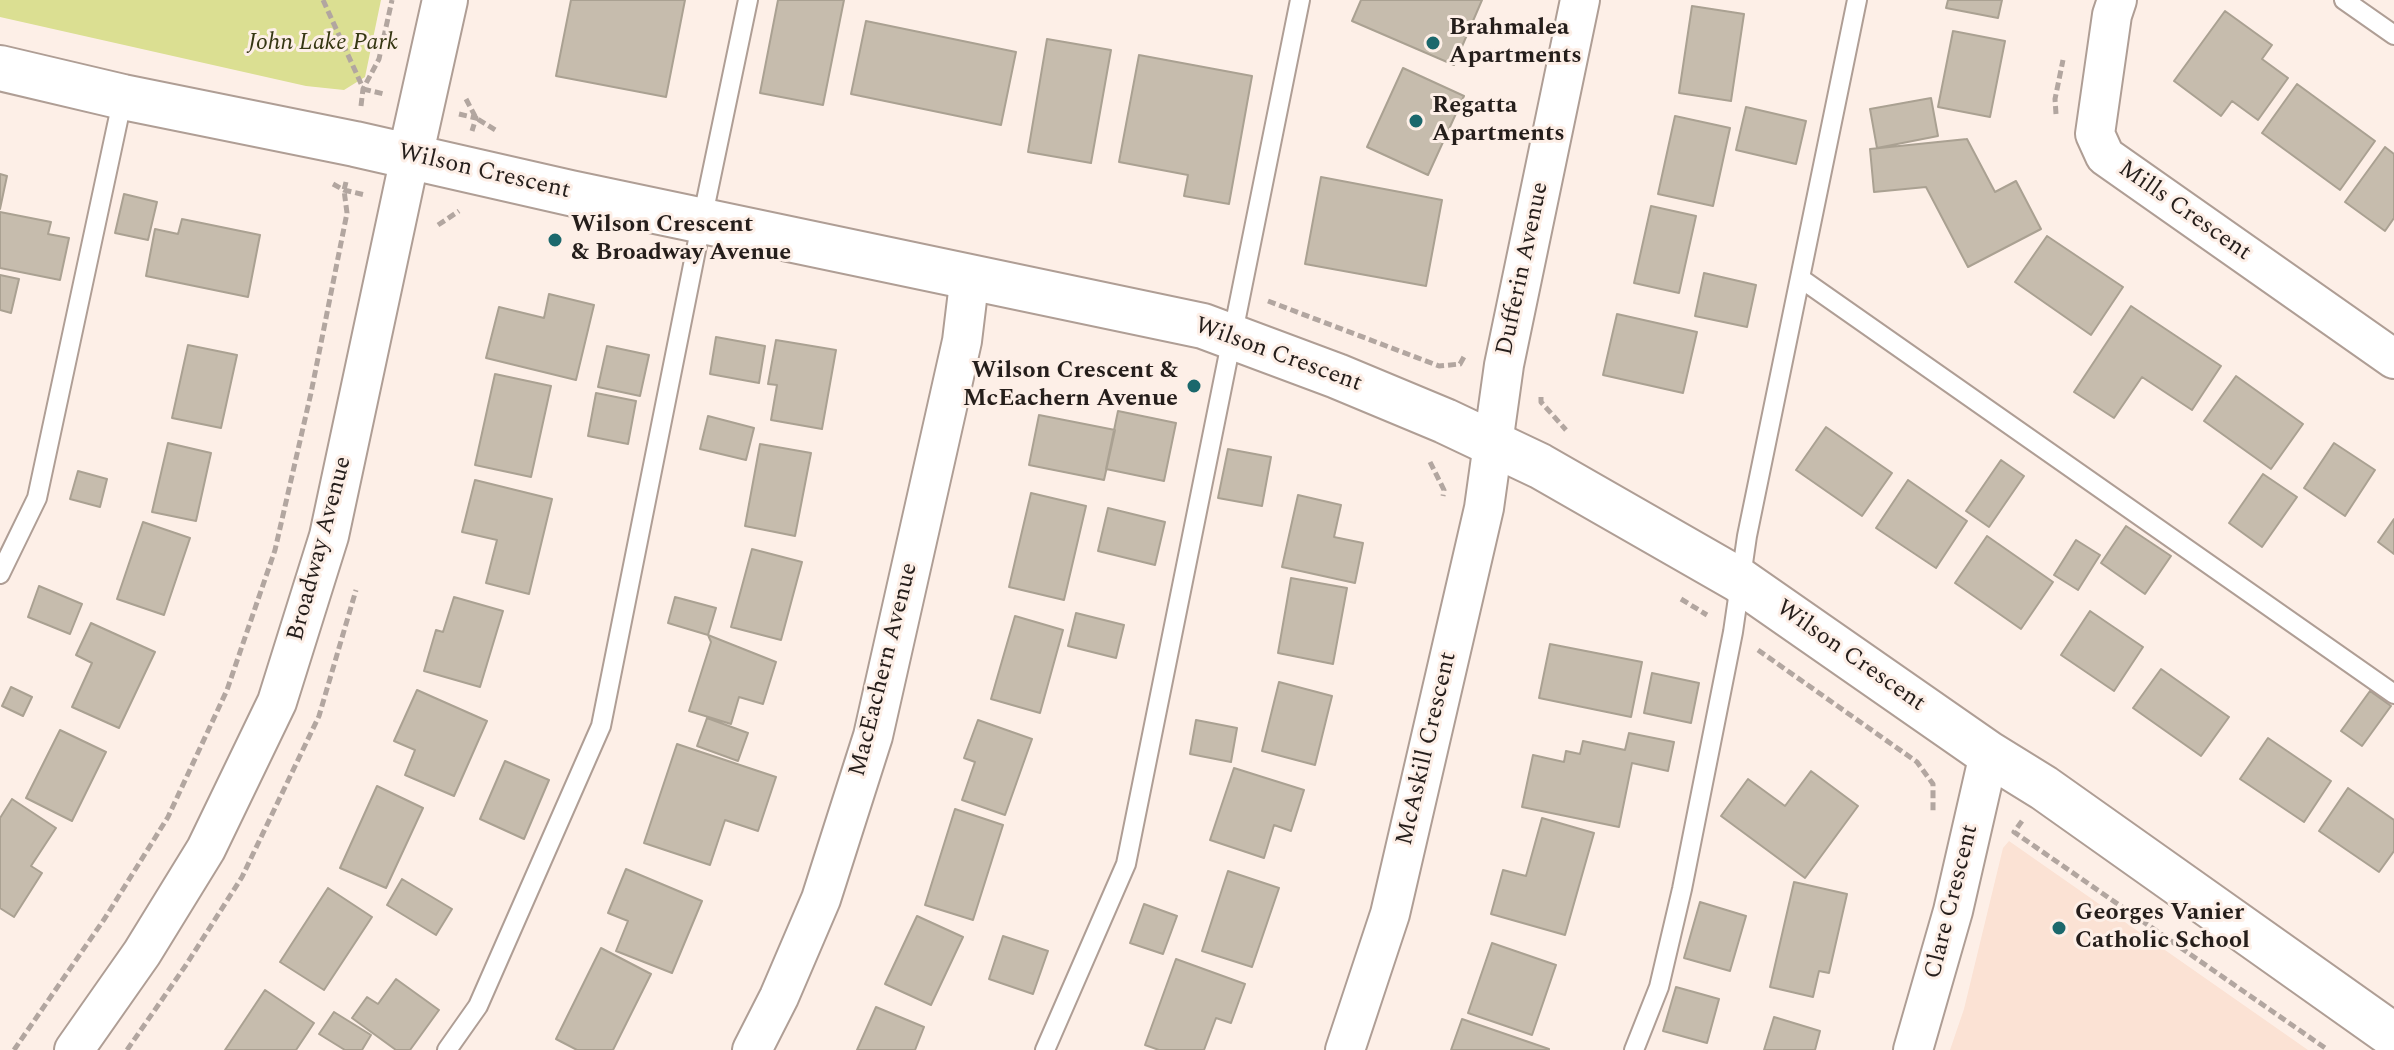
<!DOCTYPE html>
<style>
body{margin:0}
canvas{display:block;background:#fdefe7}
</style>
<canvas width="2394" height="1050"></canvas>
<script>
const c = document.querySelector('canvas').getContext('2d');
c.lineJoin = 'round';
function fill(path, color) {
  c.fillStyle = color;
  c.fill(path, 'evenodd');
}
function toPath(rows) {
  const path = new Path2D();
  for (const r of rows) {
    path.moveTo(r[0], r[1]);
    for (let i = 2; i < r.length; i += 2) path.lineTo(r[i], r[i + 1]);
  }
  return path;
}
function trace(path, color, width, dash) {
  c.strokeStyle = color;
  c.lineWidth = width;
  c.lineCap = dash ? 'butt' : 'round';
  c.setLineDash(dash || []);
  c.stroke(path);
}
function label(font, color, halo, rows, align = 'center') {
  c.font = font + ' Spectral,serif';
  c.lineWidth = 6;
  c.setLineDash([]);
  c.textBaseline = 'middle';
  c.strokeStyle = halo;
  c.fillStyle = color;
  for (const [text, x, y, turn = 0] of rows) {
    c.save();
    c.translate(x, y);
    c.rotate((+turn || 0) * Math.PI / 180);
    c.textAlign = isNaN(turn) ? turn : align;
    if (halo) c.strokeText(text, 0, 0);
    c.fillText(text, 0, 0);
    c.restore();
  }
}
fill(toPath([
 [2009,841,2308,1050,1950,1050,1964,1009,2003,848]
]), '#fbe2d4');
fill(toPath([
 [0,0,381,0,365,77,344,90,306,86,0,17]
]), '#dbdf92');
const building = toPath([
 [571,0,685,0,666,97,556,76,571,0],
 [778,0,844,0,823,105,760,93,778,0],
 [1361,0,1482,0,1454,65,1352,21,1361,0],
 [1948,0,2002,0,1998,18,1946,8,1948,0],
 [1692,6,1744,14,1731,101,1679,93,1692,6],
 [2225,11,2272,45,2262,59,2288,78,2258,120,2232,101,2221,116,2174,81,2225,11],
 [866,21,1016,52,1001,125,851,94,866,21],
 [1953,31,2005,41,1990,117,1938,107,1953,31],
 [1047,39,1111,50,1091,163,1028,152,1047,39],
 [1139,55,1252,76,1229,204,1184,196,1188,175,1119,162,1139,55],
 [1403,68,1464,96,1428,175,1367,147,1403,68],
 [2297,84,2375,141,2340,190,2262,133,2297,84],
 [1931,98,1938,136,1877,148,1870,109,1931,98],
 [1746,107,1806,121,1796,164,1736,150,1746,107],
 [1675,116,1730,128,1713,206,1658,194,1675,116],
 [1967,139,1995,192,2016,181,2041,229,1968,267,1926,187,1874,192,1870,149,1967,139],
 [2385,147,2394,154,2394,218,2385,231,2345,202,2385,147],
 [0,174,7,176,0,209,0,174],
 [1321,177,1442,200,1426,286,1305,264,1321,177],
 [124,194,157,202,148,240,115,233,124,194],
 [1651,206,1696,216,1679,293,1634,283,1651,206],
 [0,212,51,222,48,234,69,238,60,280,0,268,0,212],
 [182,219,260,235,248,297,146,276,155,229,178,234,182,219],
 [2047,236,2123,287,2091,335,2015,282,2047,236],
 [1704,273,1756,285,1747,327,1695,316,1704,273],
 [0,275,19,279,11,313,0,310,0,275],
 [549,294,594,305,576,380,486,358,499,307,544,318,549,294],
 [2131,306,2221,366,2192,410,2142,377,2114,418,2074,392,2131,306],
 [1617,314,1697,332,1683,393,1603,375,1617,314],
 [716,337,765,346,759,383,710,374,716,337],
 [776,340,836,350,822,429,771,420,777,385,768,384,776,340],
 [188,345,237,355,221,428,172,418,188,345],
 [607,346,649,355,640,396,598,387,607,346],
 [495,374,551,386,531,477,475,465,495,374],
 [2236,376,2303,424,2271,469,2204,421,2236,376],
 [596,393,636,401,628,444,588,436,596,393],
 [1118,411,1176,423,1164,481,1106,469,1118,411],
 [1039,415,1115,430,1104,480,1029,465,1039,415],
 [708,416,754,428,746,460,700,449,708,416],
 [1826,427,1892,473,1862,516,1796,470,1826,427],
 [168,443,211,453,196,521,152,512,168,443],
 [2334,443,2375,470,2345,516,2304,488,2334,443],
 [760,444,811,453,795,536,745,526,760,444],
 [1228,449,1271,457,1262,506,1218,498,1228,449],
 [2001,460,2024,476,1989,527,1966,511,2001,460],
 [78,471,107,479,100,507,70,499,78,471],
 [2263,474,2297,497,2262,547,2229,523,2263,474],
 [475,480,552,499,529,594,486,583,497,540,462,532,475,480],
 [1908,480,1967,521,1936,568,1876,528,1908,480],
 [1031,493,1086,506,1064,600,1009,587,1031,493],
 [1298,495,1341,505,1334,537,1363,543,1355,583,1282,567,1298,495],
 [1108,508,1165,522,1155,565,1098,551,1108,508],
 [2394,519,2394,554,2378,542,2394,519],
 [143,522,190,538,164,615,117,599,143,522],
 [2126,526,2171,556,2145,594,2101,563,2126,526],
 [1987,536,2053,582,2021,629,1955,583,1987,536],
 [2076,540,2100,555,2078,590,2054,575,2076,540],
 [752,549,802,562,781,640,731,627,752,549],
 [1291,578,1347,588,1333,664,1278,653,1291,578],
 [39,586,82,604,70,634,28,617,39,586],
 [454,597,503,611,480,687,424,671,436,630,443,632,454,597],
 [675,597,716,608,708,635,668,623,675,597],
 [2090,611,2143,647,2114,691,2061,655,2090,611],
 [1076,613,1124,625,1116,658,1068,646,1076,613],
 [1015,616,1063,630,1040,713,991,699,1015,616],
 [91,623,155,652,119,728,72,707,92,663,76,655,91,623],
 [708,635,776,662,763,704,739,697,731,724,689,711,711,642,708,635],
 [1550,644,1642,662,1631,717,1539,698,1550,644],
 [2161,669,2229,717,2201,756,2133,708,2161,669],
 [1652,673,1699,683,1691,723,1644,713,1652,673],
 [1279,682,1332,696,1315,765,1262,751,1279,682],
 [11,687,32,697,23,716,2,706,11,687],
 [417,690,487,721,454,796,405,775,415,750,394,741,417,690],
 [2370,691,2391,706,2362,746,2341,731,2370,691],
 [707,718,748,733,738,761,697,746,707,718],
 [978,720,1032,739,1005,815,962,800,975,762,964,758,978,720],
 [1196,720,1237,728,1231,762,1190,754,1196,720],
 [60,730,106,752,72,821,26,798,60,730],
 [1629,733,1674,742,1668,771,1632,763,1619,827,1522,807,1533,755,1564,762,1566,751,1580,754,1583,741,1625,750,1629,733],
 [2268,738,2331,781,2304,822,2240,779,2268,738],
 [677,744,776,777,758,831,725,820,710,865,644,843,677,744],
 [505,761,549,780,524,839,480,819,505,761],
 [1234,768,1304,790,1291,831,1274,825,1264,858,1210,840,1234,768],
 [1811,771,1858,806,1805,878,1721,816,1748,779,1785,806,1811,771],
 [377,786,423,808,386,888,340,868,377,786],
 [2348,788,2394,820,2394,851,2379,872,2319,831,2348,788],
 [12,799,56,828,31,866,42,873,14,917,0,908,0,818,12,799],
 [955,809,1003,825,973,920,925,905,955,809],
 [1542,818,1594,833,1565,935,1491,914,1503,870,1526,876,1542,818],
 [626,869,702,901,672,973,616,951,628,921,608,913,626,869],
 [1228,871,1279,888,1252,967,1202,951,1228,871],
 [402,879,452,909,436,935,387,905,402,879],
 [1794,882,1847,894,1829,973,1819,971,1813,997,1770,987,1794,882],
 [328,888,372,917,324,990,280,962,328,888],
 [1700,902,1746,916,1730,971,1684,958,1700,902],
 [1144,904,1177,916,1163,954,1130,943,1144,904],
 [917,916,963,937,931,1005,885,984,917,916],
 [1003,936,1048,951,1033,994,989,979,1003,936],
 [1492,943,1556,965,1532,1035,1468,1013,1492,943],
 [601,948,651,974,613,1050,577,1050,556,1039,601,948],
 [1176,959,1245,984,1231,1023,1216,1018,1204,1050,1159,1050,1145,1045,1176,959],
 [396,979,439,1010,410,1050,396,1050,352,1018,367,997,378,1004,396,979],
 [1676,987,1719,999,1707,1043,1663,1031,1676,987],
 [265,990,314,1023,296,1050,225,1050,265,990],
 [876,1007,924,1027,915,1050,857,1050,876,1007],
 [334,1012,371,1035,362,1050,345,1050,319,1034,334,1012],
 [1774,1017,1820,1031,1815,1050,1764,1050,1774,1017],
 [1462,1019,1549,1049,1549,1050,1451,1050,1462,1019]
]);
fill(building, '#c6bcad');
trace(building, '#aaa192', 2);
const service = toPath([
 [2344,0,2394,35],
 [1800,278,2394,694],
 [0,574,37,498,123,97],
 [447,1050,478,1006,601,726,702,220,748,0],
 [1045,1050,1126,864,1300,0],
 [1634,1050,1659,987,1682,889,1733,632,1747,536,1857,0]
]);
const minor = toPath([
 [2117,0,2112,15,2095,134,2105,156,2394,359],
 [74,1050,142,953,206,849,277,702,329,536,410,157],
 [752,1050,779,997,821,899,873,736,962,341,970,275],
 [1345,1050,1390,914,1484,508,1504,365,1580,0],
 [1913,1050,1953,911,1989,754]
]);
const tertiary = toPath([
 [0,68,123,97,355,144,570,193,1203,326,1337,376,1445,421,1540,466,1739,580,1989,754,2044,788,2394,1036],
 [410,157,445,0]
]);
trace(service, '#af9e95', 22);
trace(minor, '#af9e95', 42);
trace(tertiary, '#af9e95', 48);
trace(toPath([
 [323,0,363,88],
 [363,89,384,94],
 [466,99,476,118,497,131],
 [361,106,363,89,379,59,392,0],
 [459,114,476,118,472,131],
 [2056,114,2055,99,2063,60],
 [333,184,344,190,365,195],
 [438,225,459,211],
 [1268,301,1439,366,1460,364,1465,355],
 [1541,397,1541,402,1566,430],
 [1430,462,1444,490,1443,496],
 [1681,599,1707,615],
 [1758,650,1917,762,1933,784,1933,812],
 [2022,821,2014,832,2328,1050],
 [14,1050,105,918,168,817,227,690,275,550,311,393,347,213,344,190,346,182],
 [127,1050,186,965,242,877,319,716,356,590]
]), '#b2a6a0', 5, [8, 4]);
trace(service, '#fff', 18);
trace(minor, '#fff', 38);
trace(tertiary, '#fff', 44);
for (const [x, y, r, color] of [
 [1433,43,8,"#1b686c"],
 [1416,121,8,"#1b686c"],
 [555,240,8,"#1b686c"],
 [1194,386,8,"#1b686c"],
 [2059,928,8,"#1b686c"]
]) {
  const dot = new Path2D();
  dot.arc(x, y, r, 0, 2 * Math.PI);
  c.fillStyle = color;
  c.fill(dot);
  trace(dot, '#fdefe7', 3);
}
label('bold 24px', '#251e1b', '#fdefe7', [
 ["Brahmalea",1449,29],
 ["Apartments",1449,57],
 ["Regatta",1432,107],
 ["Apartments",1432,135],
 ["Wilson Crescent",571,226],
 ["& Broadway Avenue",571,254],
 ["Wilson Crescent &",1178,372,"right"],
 ["McEachern Avenue",1178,400,"right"],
 ["Georges Vanier",2075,914],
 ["Catholic School",2075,942]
], 'left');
label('italic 24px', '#353612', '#fdefe7', [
 ["John Lake Park",323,44]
]);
label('24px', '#251e1b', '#fdefe7', [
 ["Wilson Crescent",484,173,13],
 ["Mills Crescent",2184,212,35],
 ["Dufferin Avenue",1524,269,-78],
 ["Wilson Crescent",1278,356,20],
 ["Broadway Avenue",321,549,-75],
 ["Wilson Crescent",1850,657,35],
 ["MacEachern Avenue",885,670,-76],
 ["McAskill Crescent",1428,749,-77],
 ["Clare Crescent",1953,902,-76]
]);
</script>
